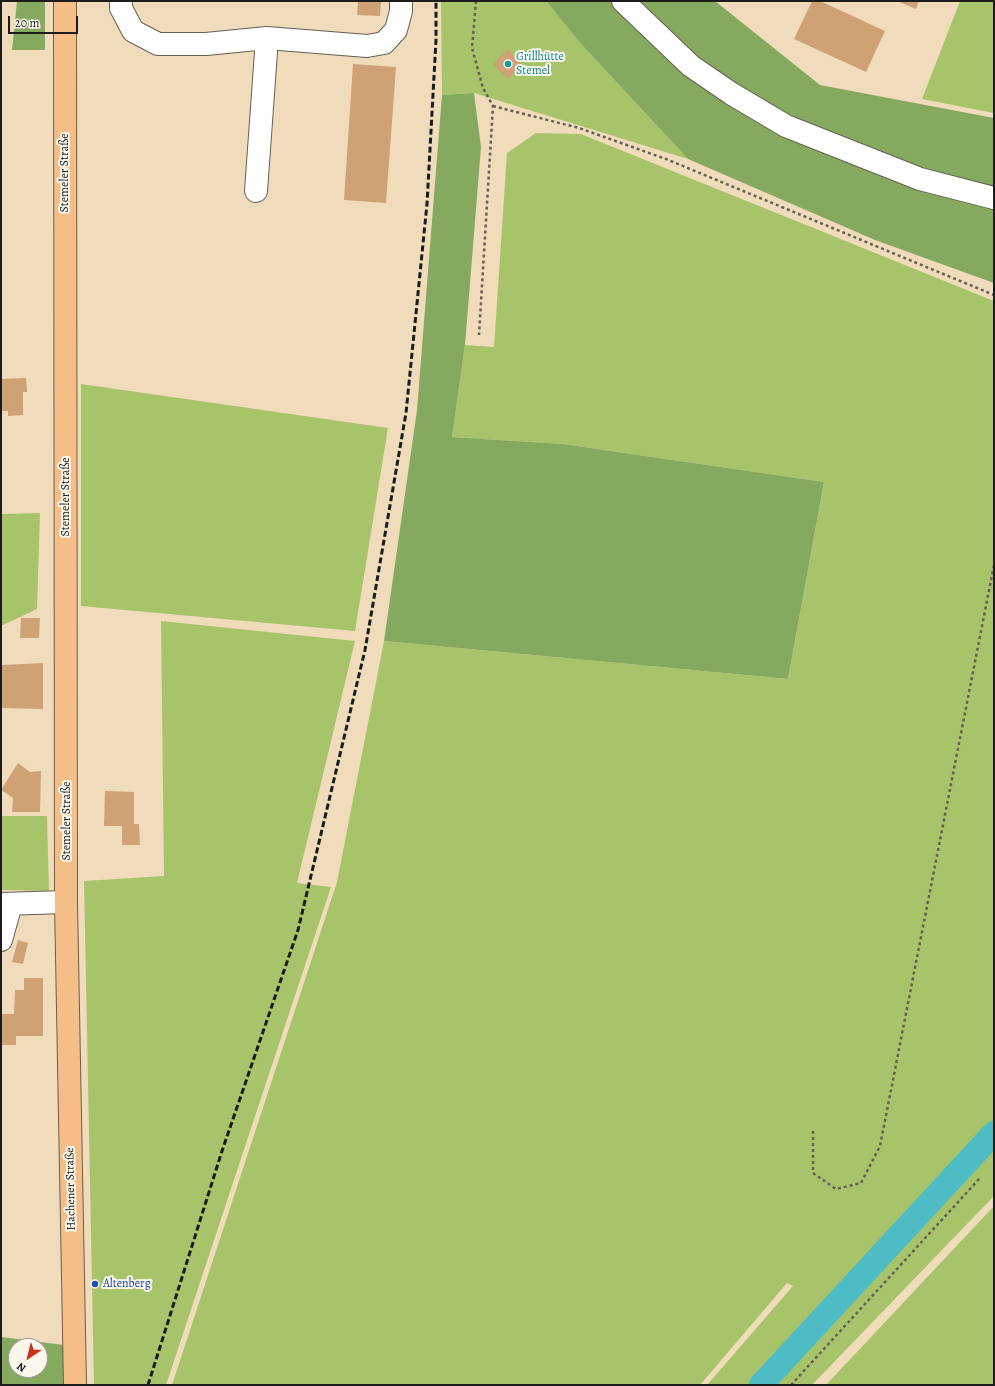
<!DOCTYPE html>
<meta charset="utf-8">
<style>
body{margin:0}
#map{position:relative;width:995px;height:1386px;overflow:hidden;background:#f0dcbb;font-family:Alegreya,serif}
canvas{display:block}
.frame{position:absolute;inset:0;border:2px solid #1c1c1c;pointer-events:none}
.north{position:absolute;left:8px;top:1338px;width:40px;height:40px;box-sizing:border-box;background:#fbf7ec;border:1px solid #a29f99;border-radius:50%;rotate:215deg;font-size:11px;font-weight:700;line-height:16px;text-align:center;color:#1c1c1c}
.north::after{content:'';display:block;margin:auto;width:14px;height:18px;background:#c8321e;clip-path:polygon(50% 0,100% 100%,50% 72%,0 100%)}
.scale{position:absolute;left:8px;top:16px;width:70px;height:18px;box-sizing:border-box;border:2px solid #1c1c1c;border-top:0;padding-left:5px;font-size:12px;line-height:14px;white-space:nowrap;color:#1c1c1c;-webkit-text-stroke:3px #fbf7ec;paint-order:stroke}
</style>
<div id="map">
<canvas width="995" height="1386"></canvas>
<div class="frame"></div>
<div class="north">N</div>
<div class="scale">20 m</div>
</div>
<script>
const c = document.querySelector('canvas').getContext('2d');
c.lineJoin = 'round';
function fill(path, color) {
  c.fillStyle = color;
  c.fill(path, 'evenodd');
}
function toPath(rows) {
  const path = new Path2D();
  for (const r of rows) {
    path.moveTo(r[0], r[1]);
    for (let i = 2; i < r.length; i += 2) path.lineTo(r[i], r[i + 1]);
  }
  return path;
}
function trace(path, color, width, dash) {
  c.strokeStyle = color;
  c.lineWidth = width;
  c.lineCap = dash ? 'butt' : 'round';
  c.setLineDash(dash || []);
  c.stroke(path);
}
function label(font, color, halo, rows, align = 'center') {
  c.font = font + ' Alegreya,serif';
  c.lineWidth = 4;
  c.setLineDash([]);
  c.textBaseline = 'middle';
  c.strokeStyle = halo;
  c.fillStyle = color;
  for (const [text, x, y, turn = 0] of rows) {
    c.save();
    c.translate(x, y);
    c.rotate((+turn || 0) * Math.PI / 180);
    c.textAlign = isNaN(turn) ? turn : align;
    if (halo) c.strokeText(text, 0, 0);
    c.fillText(text, 0, 0);
    c.restore();
  }
}
fill(toPath([
 [441,1,546,1,581,44,688,159,474,93,442,95],
 [960,1,994,1,994,113,922,99],
 [536,133,581,134,994,301,994,1196,812,1385,707,1385,793,1286,787,1283,700,1385,172,1385,337,882,384,641,788,679,824,482,563,444,452,437,465,345,494,347,507,153],
 [81,384,388,428,355,631,81,606],
 [40,513,37,609,1,626,1,514],
 [161,621,355,641,297,883,331,887,166,1385,94,1385,84,881,164,876],
 [1,816,47,816,49,891,1,890],
 [994,1206,994,1385,826,1385]
]), '#a7c46b');
fill(toPath([
 [17,1,45,1,45,50,12,50],
 [546,1,715,1,820,85,994,118,994,283,875,240,688,159,581,44],
 [474,93,481,147,465,345,452,437,563,444,824,482,788,679,384,641,417,410,442,95],
 [1,1337,64,1345,65,1385,1,1385],
 [16,1346,40,1346,40,1370,16,1370]
]), '#85aa5f');
trace(toPath([
 [761,1385,994,1133]
]), '#4dbcc4', 24);
fill(toPath([
 [358,1,381,1,380,16,357,15],
 [812,1,820,1,885,31,866,72,794,39],
 [897,1,919,1,916,9],
 [508,49,522,65,508,79,493,64],
 [353,64,396,67,386,203,344,200],
 [26,378,27,392,23,392,23,415,8,416,8,411,1,411,1,379],
 [21,618,40,618,39,638,20,638],
 [43,663,43,709,1,708,1,665],
 [18,763,30,772,41,771,40,812,12,812,13,798,1,790],
 [105,791,134,792,134,824,139,824,140,845,122,845,122,826,104,826],
 [18,940,28,943,23,964,12,962],
 [24,978,43,978,43,1036,16,1036,16,1045,1,1045,1,1014,14,1014,15,990,24,990]
]), '#cfa275');
const minor = toPath([
 [121,1,121,8,133,31,158,44,206,44,267,38,367,46,384,43,396,30,401,11,401,1],
 [623,1,691,66,732,94,786,126,920,179,994,198],
 [256,191,267,38],
 [1,904,66,902],
 [1,940,11,904]
]);
const major = toPath([
 [65,1,66,902,75,1385]
]);
trace(minor, '#665f54', 24);
trace(major, '#665f54', 24);
trace(toPath([
 [476,1,472,48,483,88,493,106,479,335],
 [493,106,579,128,666,159,994,295],
 [813,1131,813,1173,836,1189,861,1183,880,1146,994,565],
 [791,1385,980,1178]
]), '#665f54', 2.5, [3, 3]);
trace(minor, '#fff', 22);
trace(major, '#f6be87', 22);
trace(toPath([
 [148,1385,222,1151,298,930,365,650,406,413,427,204,436,40,436,1]
]), '#1c1c1c', 3, [6, 3]);
for (const [x, y, r, color] of [
 [508,64,4,"#0f9aa8"],
 [95,1284,4,"#1a4fb4"]
]) {
  const dot = new Path2D();
  dot.arc(x, y, r, 0, 2 * Math.PI);
  c.fillStyle = color;
  c.fill(dot);
  trace(dot, '#fbf7ec', 1.5);
}
label('12px', '#0d838f', '#fbf7ec', [
 ["Grillhütte",516,57],
 ["Stemel",516,71]
], 'left');
label('12px', '#1c1c1c', '#fbf7ec', [
 ["Stemeler Straße",65,173,-90],
 ["Stemeler Straße",66,497,-90],
 ["Stemeler Straße",67,821,-90],
 ["Hachener Straße",71,1189,-91]
]);
label('12px', '#164399', '#fbf7ec', [
 ["Altenberg",103,1284]
], 'left');
</script>
